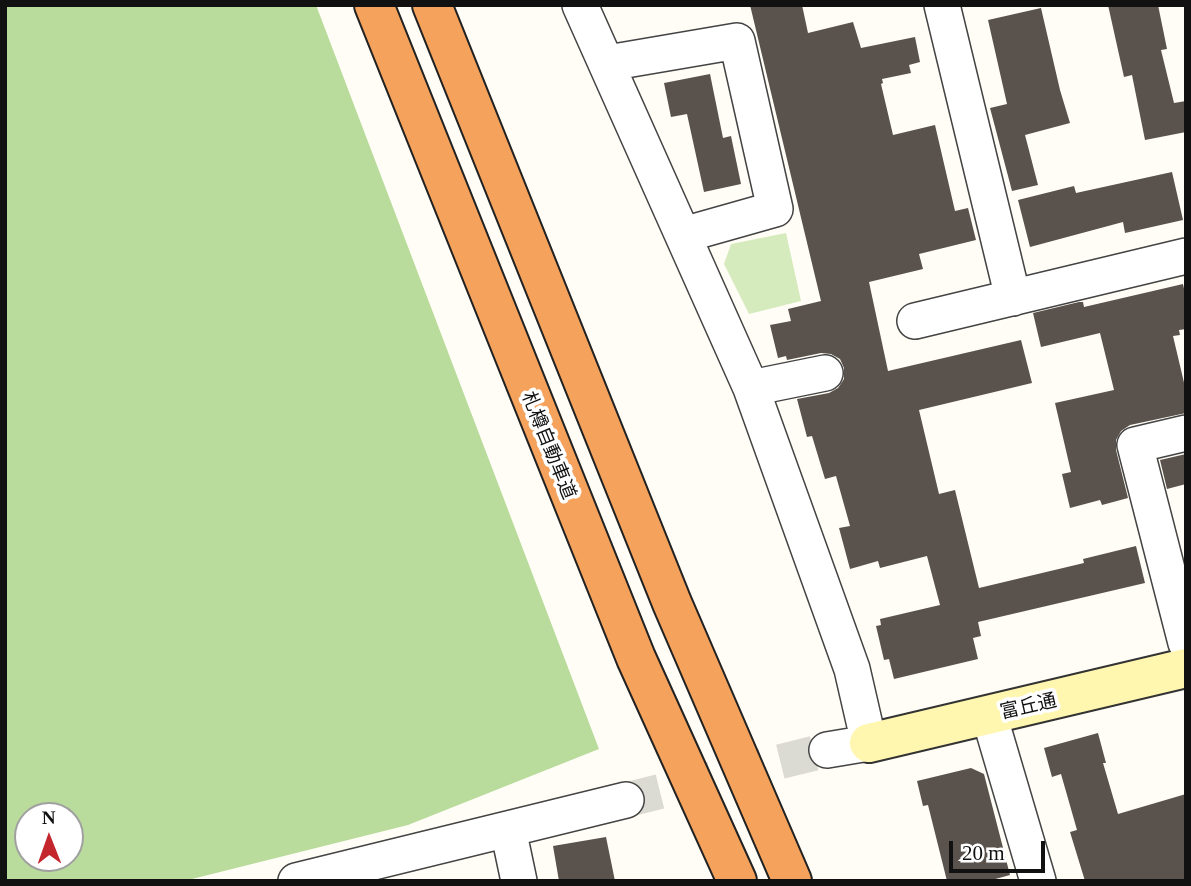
<!DOCTYPE html>
<meta charset="utf-8">
<style>
body{margin:0}
#map{position:relative;width:1191px;height:886px;overflow:hidden;background:#fffdf5;font-family:Georgia,serif}
canvas{display:block}
.frame{position:absolute;inset:0;border:7px solid #111;pointer-events:none}
.north{position:absolute;left:14px;top:802px;width:70px;height:70px;box-sizing:border-box;background:#fff;border:2px solid #a0a0a0;border-radius:50%;rotate:359deg;font-size:19px;font-weight:700;line-height:28px;text-align:center;color:#111}
.north::after{content:'';display:block;margin:auto;width:24px;height:32px;background:#c4262e;clip-path:polygon(50% 0,100% 100%,50% 72%,0 100%)}
.scale{position:absolute;left:949px;top:841px;width:96px;height:32px;box-sizing:border-box;border:4px solid #111;border-top:0;padding-left:9px;font-size:21px;line-height:24px;white-space:nowrap;color:#111;-webkit-text-stroke:5px #fff;paint-order:stroke}
</style>
<div id="map">
<canvas width="1191" height="886"></canvas>
<div class="frame"></div>
<div class="north">N</div>
<div class="scale">20 m</div>
</div>
<script>
const c = document.querySelector('canvas').getContext('2d');
c.lineJoin = 'round';
function fill(path, color) {
  c.fillStyle = color;
  c.fill(path, 'evenodd');
}
function toPath(rows) {
  const path = new Path2D();
  for (const r of rows) {
    path.moveTo(r[0], r[1]);
    for (let i = 2; i < r.length; i += 2) path.lineTo(r[i], r[i + 1]);
  }
  return path;
}
function trace(path, color, width, dash) {
  c.strokeStyle = color;
  c.lineWidth = width;
  c.lineCap = dash ? 'butt' : 'round';
  c.setLineDash(dash || []);
  c.stroke(path);
}
function label(font, color, halo, rows, align = 'center') {
  c.font = font + ' Georgia,"Noto Sans JP",serif';
  c.lineWidth = 7;
  c.setLineDash([]);
  c.textBaseline = 'middle';
  c.strokeStyle = halo;
  c.fillStyle = color;
  for (const [text, x, y, turn = 0] of rows) {
    c.save();
    c.translate(x, y);
    c.rotate((+turn || 0) * Math.PI / 180);
    c.textAlign = isNaN(turn) ? turn : align;
    if (halo) c.strokeText(text, 0, 0);
    c.fillText(text, 0, 0);
    c.restore();
  }
}
fill(toPath([
 [786,233,801,301,749,314,724,264,731,244]
]), '#d5ebbd');
fill(toPath([
 [5,5,316,5,599,749,408,825,184,881,5,881],
 [28,816,70,816,70,858,28,858]
]), '#b9dc9c');
fill(toPath([
 [750,5,802,5,808,33,853,22,861,48,915,37,920,62,909,65,911,73,882,79,883,83,881,84,893,135,935,125,955,211,968,208,976,240,919,254,923,269,869,282,888,371,1021,340,1032,383,919,410,939,494,955,490,979,588,1084,563,1083,559,1136,546,1145,583,978,622,981,636,973,638,978,659,894,679,889,659,884,660,876,626,881,625,880,619,940,605,927,556,880,568,878,561,850,569,839,528,850,526,836,476,825,479,812,436,807,437,797,399,829,393,838,388,844,379,844,368,840,359,831,354,821,353,787,360,786,356,778,358,770,325,791,321,788,309,821,301],
 [1108,5,1158,5,1167,49,1161,50,1174,103,1186,101,1186,132,1145,140,1132,75,1124,77],
 [1041,8,1060,90,1070,123,1025,135,1038,185,1012,191,990,108,1007,104,988,20],
 [710,74,723,138,731,136,741,184,704,192,687,114,671,117,664,83],
 [1172,172,1183,220,1125,233,1123,222,1030,247,1018,200,1074,186,1076,193],
 [1183,284,1186,298,1186,329,1179,330,1180,335,1173,336,1186,391,1186,413,1130,425,1121,431,1116,440,1116,450,1128,498,1102,505,1100,500,1070,508,1062,474,1071,472,1055,403,1114,390,1100,333,1041,347,1033,313,1079,302,1083,302,1084,307],
 [1186,454,1186,484,1167,489,1160,460],
 [1098,733,1106,763,1103,763,1118,814,1186,794,1186,881,1085,881,1070,832,1077,830,1061,774,1052,777,1044,748],
 [971,768,984,774,1010,875,988,881,947,881,928,805,923,806,917,781],
 [606,837,615,881,559,881,553,846]
]), '#5a524d');
trace(toPath([
 [626,800,827,750]
]), '#dbdad3', 35, [35, 18]);
const street = toPath([
 [580,5,751,388,852,669,869,743,827,750],
 [942,5,1013,298],
 [608,63,737,41,775,209,683,235],
 [915,321,1186,256],
 [751,388,825,373],
 [1186,433,1135,445,1186,643],
 [989,715,1038,881],
 [508,829,519,881],
 [296,881,626,800]
]);
const secondary = toPath([
 [869,743,1186,668]
]);
const highway = toPath([
 [374,5,636,658,737,881],
 [432,5,672,603,792,881]
]);
trace(street, '#444', 38);
trace(secondary, '#333', 42);
trace(highway, '#222', 42);
trace(street, '#fff', 35);
trace(secondary, '#fff6b0', 38);
trace(highway, '#f5a25d', 38);
label('19px', '#111', '#fff', [
 ["札樽自動車道",550,445,68],
 ["富丘通",1028,705,-13]
]);
</script>
